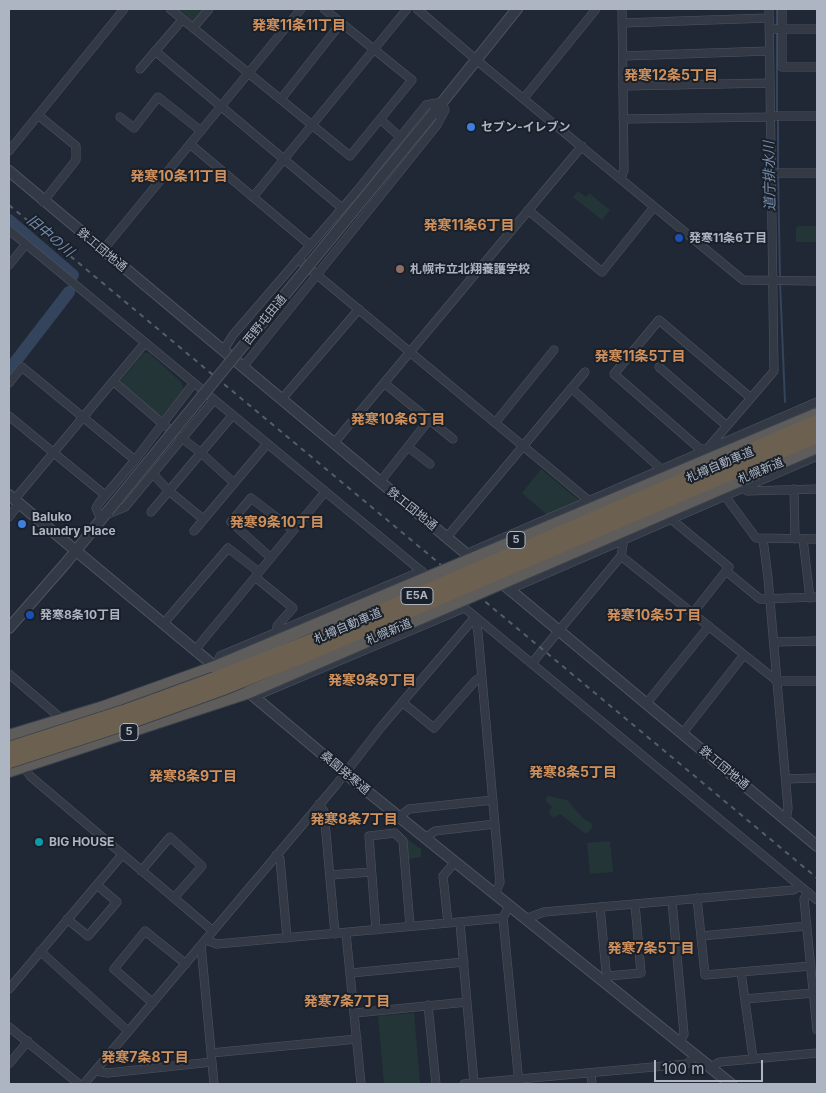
<!DOCTYPE html>
<meta charset="utf-8">
<style>
body{margin:0}
#map{position:relative;width:826px;height:1093px;overflow:hidden;background:#202835;font-family:Inter,sans-serif}
canvas{display:block}
.frame{position:absolute;inset:0;border:10px solid #adb5c3;pointer-events:none}
.scale{position:absolute;left:654px;top:1060px;width:109px;height:22px;box-sizing:border-box;border:2px solid #adb5c3;border-top:0;padding-left:6px;font-size:15px;line-height:18px;white-space:nowrap;color:#adb5c3;-webkit-text-stroke:4px #19202a;paint-order:stroke}
</style>
<div id="map">
<canvas width="826" height="1093"></canvas>
<div class="frame"></div>
<div class="scale">100 m</div>
</div>
<script>
const c = document.querySelector('canvas').getContext('2d');
c.lineJoin = 'round';
function fill(path, color) {
  c.fillStyle = color;
  c.fill(path, 'evenodd');
}
function toPath(rows) {
  const path = new Path2D();
  for (const r of rows) {
    path.moveTo(r[0], r[1]);
    for (let i = 2; i < r.length; i += 2) path.lineTo(r[i], r[i + 1]);
  }
  return path;
}
function trace(path, color, width, dash) {
  c.strokeStyle = color;
  c.lineWidth = width;
  c.lineCap = dash ? 'butt' : 'round';
  c.setLineDash(dash || []);
  c.stroke(path);
}
function label(font, color, halo, rows, align = 'center') {
  c.font = font + ' Inter,"Noto Sans JP",sans-serif';
  c.lineWidth = 4;
  c.setLineDash([]);
  c.textBaseline = 'middle';
  c.strokeStyle = halo;
  c.fillStyle = color;
  for (const [text, x, y, turn = 0] of rows) {
    c.save();
    c.translate(x, y);
    c.rotate((+turn || 0) * Math.PI / 180);
    c.textAlign = isNaN(turn) ? turn : align;
    if (halo) c.strokeText(text, 0, 0);
    c.fillText(text, 0, 0);
    c.restore();
  }
}
fill(toPath([
 [177,9,205,9,195,21,192,21],
 [578,191,586,197,589,193,610,210,602,220,573,197],
 [798,226,817,226,817,242,796,242,796,228],
 [144,353,149,353,182,383,183,390,163,416,160,416,121,382,121,380],
 [541,469,580,501,547,515,522,493],
 [548,796,567,800,584,819,593,824,591,829,586,834,560,814,554,817,551,816,549,812,552,807,546,801,546,798],
 [407,839,421,849,421,857,409,859],
 [610,841,613,872,590,874,587,843],
 [414,1013,420,1084,384,1084,378,1016]
]), '#233537');
trace(toPath([
 [777,9,777,27],
 [777,32,777,115],
 [778,119,778,170],
 [778,174,780,277],
 [780,282,785,402]
]), '#34445c', 2);
trace(toPath([
 [9,220,73,275],
 [9,370,69,292]
]), '#34445c', 12);
const minor = toPath([
 [170,9,350,156,412,80,324,9],
 [417,9,486,68,743,280,817,281],
 [782,9,782,67,817,67],
 [622,23,769,18],
 [193,28,209,9],
 [769,29,817,29],
 [155,51,342,208],
 [623,56,769,51],
 [140,69,182,20],
 [623,86,769,83],
 [524,98,596,9],
 [281,99,341,23],
 [38,115,76,146,76,160,43,202],
 [770,116,817,116],
 [120,117,134,128,158,97,201,131],
 [380,119,400,137],
 [623,119,770,117],
 [190,144,310,245],
 [9,151,124,9],
 [771,173,817,173],
 [621,179,624,170,622,9],
 [253,197,407,9],
 [528,210,602,272,654,207],
 [9,230,431,579],
 [103,250,301,9],
 [298,259,588,500],
 [9,265,26,244],
 [223,351,233,335,357,191,426,105,442,102,445,110,437,125,243,367],
 [659,367,727,426],
 [113,381,163,424,200,452,233,482],
 [9,383,22,367,135,460],
 [384,383,453,439],
 [571,388,661,469],
 [751,398,659,320,614,374,700,449,707,449,751,398,774,371,769,9],
 [281,400,359,309],
 [9,416,105,495],
 [495,423,554,350],
 [334,443,582,146],
 [408,447,430,464],
 [153,474,169,491,203,519],
 [380,482,429,420],
 [744,487,747,491,817,489],
 [794,489,795,539],
 [725,496,756,538,817,539],
 [14,500,145,343],
 [151,512,232,416],
 [105,515,125,507,214,400],
 [9,517,19,504],
 [671,519,729,567,726,571,760,599,817,597],
 [101,520,96,508,99,503,135,460,193,384],
 [194,531,267,444],
 [447,537,585,372],
 [763,539,768,578,788,808,786,820],
 [803,539,810,598],
 [466,554,817,402],
 [621,556,777,681,817,681],
 [271,558,231,522,251,498,293,530],
 [255,577,293,608,277,626,277,632],
 [508,590,817,456],
 [455,600,817,900],
 [693,613,726,571],
 [475,617,478,633,500,882,495,895],
 [164,623,228,548,259,572],
 [774,642,817,641],
 [195,650,325,492],
 [532,663,621,556,624,539],
 [215,667,220,656,422,571],
 [9,674,63,720],
 [254,692,263,693,464,608],
 [402,702,434,728,476,680,481,677],
 [646,704,709,626],
 [682,734,744,655],
 [23,766,30,776,213,931],
 [786,779,817,778],
 [319,804,324,811,335,934],
 [399,817,409,809,493,800],
 [425,838,435,831,495,824],
 [276,855,280,859,287,938],
 [141,871,170,837,202,866,174,898],
 [330,875,371,872],
 [808,892,804,899,817,1030],
 [697,898,705,975,811,966],
 [672,901,684,1034,680,1043],
 [509,906,503,918,519,1084],
 [600,907,606,971,608,976],
 [67,919,88,936,117,902,97,885],
 [525,919,544,912,793,890,800,886],
 [448,923,443,876,455,862],
 [460,923,474,1083],
 [376,930,369,836,395,833,403,841,410,926],
 [346,933,361,1084],
 [701,936,807,926],
 [206,940,217,944,503,918],
 [201,945,214,1084],
 [40,951,128,1031],
 [741,972,753,1058],
 [351,973,464,962],
 [605,983,608,976,641,973,635,904],
 [9,989,122,855],
 [745,999,813,993],
 [153,1003,114,969,145,931,186,964],
 [428,1005,436,1084],
 [355,1013,467,1002],
 [9,1027,79,1084],
 [211,1053,357,1039],
 [9,1064,28,1041],
 [710,1067,720,1062,817,1053],
 [95,1071,108,1073,212,1062],
 [591,1074,592,1084],
 [84,1084,336,785,382,726,475,617],
 [464,1084,687,1064,696,1056]
]);
const tertiary = toPath([
 [432,115,517,9],
 [9,171,476,562],
 [9,495,219,670],
 [497,579,817,846],
 [9,628,65,564,108,511],
 [245,689,352,779,731,1084]
]);
const trunk = toPath([
 [9,736,104,707,215,667],
 [9,771,249,692]
]);
trace(minor, '#4e5561', 9);
trace(tertiary, '#4e5561', 12);
trace(trunk, '#3b424d', 14);
trace(minor, '#333a46', 8);
trace(tertiary, '#333a46', 10);
trace(trunk, '#5e5d5b', 12);
trace(toPath([
 [9,205,817,878]
]), '#555e6d', 2, [5, 5]);
const tertiaryBridge = toPath([
 [108,511,432,115]
]);
const trunkBridge = toPath([
 [215,667,817,414],
 [249,692,817,447]
]);
const motorwayBridge = toPath([
 [9,749,124,712,220,677,319,638,817,422],
 [9,761,129,722,223,688,322,648,817,436]
]);
trace(tertiaryBridge, '#4e5561', 12, []);
trace(trunkBridge, '#3b424d', 14, []);
trace(motorwayBridge, '#3b424d', 16, []);
trace(tertiaryBridge, '#333a46', 10);
trace(trunkBridge, '#5e5d5b', 12);
trace(motorwayBridge, '#6c6150', 14);
for (const [x, y, r, color] of [
 [471,127,5,"#3f7fe0"],
 [679,238,5,"#1a4fb4"],
 [400,269,5,"#8d6e63"],
 [22,524,5,"#3f7fe0"],
 [30,615,5,"#1a4fb4"],
 [39,842,5,"#0f9aa8"]
]) {
  const dot = new Path2D();
  dot.arc(x, y, r, 0, 2 * Math.PI);
  c.fillStyle = color;
  c.fill(dot);
  trace(dot, '#19202a', 2);
}
for (const [x, y, w] of [
 [516,540,18],
 [417,596,32],
 [129,732,18]
]) {
  const box = new Path2D();
  box.roundRect(x - w / 2, y - 8.5, w, 17, 4);
  c.fillStyle = '#19202a';
  c.fill(box);
  trace(box, '#adb5c3', 1);
}
label('bold 11px', '#adb5c3', null, [
 ["5",516,540],
 ["E5A",417,596],
 ["5",129,732]
]);
label('bold 12px', '#adb5c3', '#19202a', [
 ["セブン-イレブン",481,127],
 ["発寒11条6丁目",689,238],
 ["札幌市立北翔養護学校",410,269],
 ["Baluko",32,517],
 ["Laundry Place",32,531],
 ["発寒8条10丁目",40,615],
 ["BIG HOUSE",49,842]
], 'left');
label('12px', '#adb5c3', '#19202a', [
 ["鉄工団地通",102,250,40],
 ["西野屯田通",265,320,-51],
 ["札樽自動車道",720,465,-23],
 ["札幌新道",761,471,-23],
 ["鉄工団地通",412,509,39],
 ["札樽自動車道",348,626,-23],
 ["札幌新道",389,632,-23],
 ["鉄工団地通",724,768,40],
 ["桑園発寒通",345,773,40]
]);
label('bold 14px', '#cf905c', '#19202a', [
 ["発寒11条11丁目",299,26],
 ["発寒12条5丁目",671,76],
 ["発寒10条11丁目",179,177],
 ["発寒11条6丁目",469,226],
 ["発寒11条5丁目",640,357],
 ["発寒10条6丁目",398,420],
 ["発寒9条10丁目",277,523],
 ["発寒10条5丁目",654,616],
 ["発寒9条9丁目",372,681],
 ["発寒8条5丁目",573,773],
 ["発寒8条9丁目",193,777],
 ["発寒8条7丁目",354,820],
 ["発寒7条5丁目",651,949],
 ["発寒7条7丁目",347,1002],
 ["発寒7条8丁目",145,1058]
]);
label('italic 14px', '#768baa', '#19202a', [
 ["道庁排水川",770,176,-91],
 ["旧中の川",50,236,40]
]);
</script>
